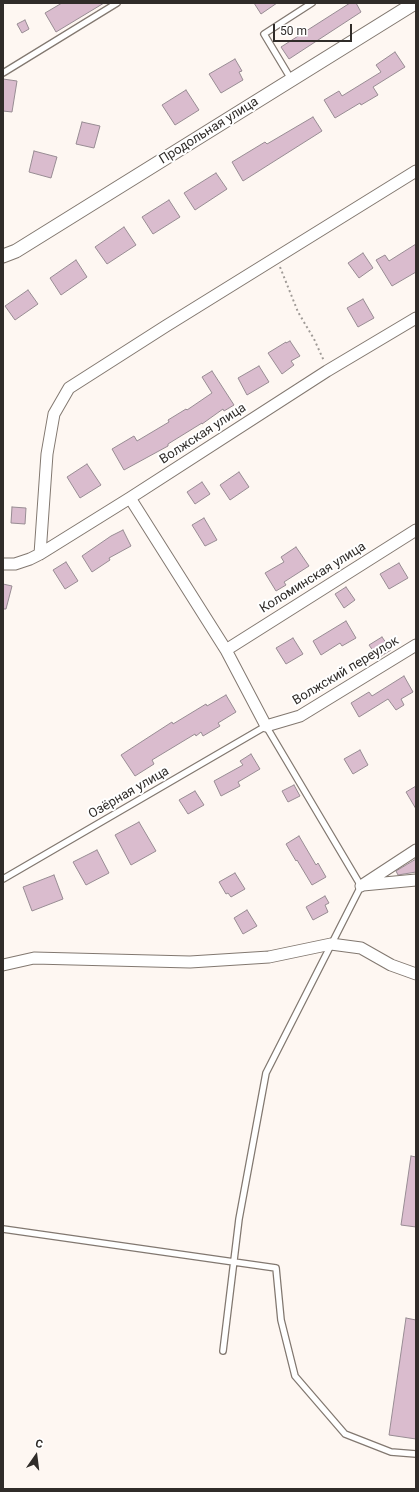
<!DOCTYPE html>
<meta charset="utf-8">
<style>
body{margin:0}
#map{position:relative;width:419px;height:1492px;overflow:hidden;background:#fef7f2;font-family:Roboto,sans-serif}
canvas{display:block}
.frame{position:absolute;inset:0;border:4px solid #302c29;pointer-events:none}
.north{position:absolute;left:16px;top:1436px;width:40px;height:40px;-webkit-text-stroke:3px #fff;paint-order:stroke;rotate:14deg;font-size:11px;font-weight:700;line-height:16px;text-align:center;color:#302c29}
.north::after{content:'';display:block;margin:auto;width:14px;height:18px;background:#302c29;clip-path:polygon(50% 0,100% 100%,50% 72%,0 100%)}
.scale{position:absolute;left:273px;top:24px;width:79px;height:18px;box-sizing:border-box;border:2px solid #302c29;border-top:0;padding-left:5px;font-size:12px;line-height:14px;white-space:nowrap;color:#302c29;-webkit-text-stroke:3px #fff;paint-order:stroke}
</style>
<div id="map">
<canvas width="419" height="1492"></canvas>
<div class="frame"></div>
<div class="north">С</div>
<div class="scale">50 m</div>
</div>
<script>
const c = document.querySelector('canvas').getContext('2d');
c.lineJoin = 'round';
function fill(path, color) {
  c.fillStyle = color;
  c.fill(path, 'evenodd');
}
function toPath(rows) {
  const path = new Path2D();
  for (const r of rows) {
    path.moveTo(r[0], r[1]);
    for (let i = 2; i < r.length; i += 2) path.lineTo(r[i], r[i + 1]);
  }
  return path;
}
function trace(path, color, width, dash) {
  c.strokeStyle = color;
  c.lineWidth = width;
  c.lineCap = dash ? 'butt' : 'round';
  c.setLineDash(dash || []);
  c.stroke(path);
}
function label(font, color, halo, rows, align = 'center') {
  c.font = font + ' Roboto,sans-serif';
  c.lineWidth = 4;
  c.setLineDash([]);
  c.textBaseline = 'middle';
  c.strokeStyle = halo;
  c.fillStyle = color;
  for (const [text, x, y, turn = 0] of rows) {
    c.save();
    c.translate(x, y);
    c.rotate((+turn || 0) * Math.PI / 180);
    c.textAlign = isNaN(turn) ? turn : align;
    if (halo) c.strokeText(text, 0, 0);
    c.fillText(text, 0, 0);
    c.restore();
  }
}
const building = toPath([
 [62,3,104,3,56,32,45,13,62,3],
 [254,3,277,3,261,14,254,3],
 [350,3,356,3,361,12,289,59,281,47,350,3],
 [25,20,29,29,22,33,17,24,25,20],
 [395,52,405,67,373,87,378,95,361,105,360,103,335,118,324,100,339,91,342,96,381,72,376,65,395,52],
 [235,59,242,71,239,72,243,80,221,93,209,74,235,59],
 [3,79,17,81,12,112,3,111,3,79],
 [186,90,199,110,175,125,162,105,186,90],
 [313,117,322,131,243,181,232,162,265,142,267,144,313,117],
 [82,122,100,126,94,148,76,144,82,122],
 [34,151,57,157,51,178,29,172,34,151],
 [216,173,227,189,195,210,184,193,216,173],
 [169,200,180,217,153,234,142,217,169,200],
 [124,227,136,245,107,264,95,247,124,227],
 [416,244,416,272,392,286,376,260,385,255,389,261,416,244],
 [363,253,373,268,359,278,348,263,363,253],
 [76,260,87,277,61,295,50,278,76,260],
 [28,290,38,304,15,320,5,306,28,290],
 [363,299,374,318,358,327,347,308,363,299],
 [290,341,300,356,291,361,294,365,282,374,268,353,286,342,286,343,290,341],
 [259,366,269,382,247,395,238,378,259,366],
 [212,371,234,405,224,411,223,409,202,424,202,423,168,444,168,446,124,470,112,449,134,436,137,441,169,422,168,420,186,409,187,410,212,393,202,377,212,371],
 [87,464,101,485,80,498,67,477,87,464],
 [239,472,249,487,230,500,220,485,239,472],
 [202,482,210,494,195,504,187,492,202,482],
 [12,507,26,508,25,524,11,523,12,507],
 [204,518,217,540,205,546,192,525,204,518],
 [123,530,131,546,109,558,110,560,92,572,82,556,111,536,123,530],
 [296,547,309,566,284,582,286,585,276,591,265,573,284,562,281,557,296,547],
 [66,562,78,581,65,589,53,570,66,562],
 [399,563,408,578,389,589,380,574,399,563],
 [3,584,12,586,6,609,3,609,3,584],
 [346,587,355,600,344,608,335,594,346,587],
 [346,621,356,638,342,646,340,643,321,655,313,641,346,621],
 [382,637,391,650,378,658,369,645,382,637],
 [293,638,303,654,286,664,276,648,293,638],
 [404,676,413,692,401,699,404,705,396,710,388,699,359,717,351,703,369,692,372,696,404,676],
 [226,695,236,712,218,723,220,726,203,736,201,732,196,736,195,734,152,760,154,764,135,776,121,755,172,722,173,724,206,704,207,706,226,695],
 [360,750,368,765,353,774,344,759,360,750],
 [251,754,260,769,238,782,240,786,221,796,214,781,243,765,240,761,251,754],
 [294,785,300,796,288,802,282,791,294,785],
 [416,786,416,809,406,792,416,786],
 [195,791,204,805,188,814,179,800,195,791],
 [139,822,156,851,131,865,115,835,139,822],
 [299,836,316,865,318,863,326,877,312,885,297,860,296,861,286,844,299,836],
 [97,850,109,873,86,885,73,862,97,850],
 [416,859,416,872,398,875,396,871,416,859],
 [235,873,245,889,231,897,228,893,226,894,219,882,235,873],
 [54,875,63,899,32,911,23,887,54,875],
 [325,896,329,903,325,905,328,912,313,920,306,907,325,896],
 [247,910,257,926,243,934,234,918,247,910],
 [411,1156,416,1157,416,1227,401,1225,411,1156],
 [406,1318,416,1320,416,1439,389,1435,406,1318]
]);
fill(building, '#dabcce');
trace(building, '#988c93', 1);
const service = toPath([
 [3,73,117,3],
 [291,79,264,34,312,3],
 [3,879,266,726,361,886,266,1073,239,1219,223,1351],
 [3,1229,276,1268,281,1320,295,1376,345,1434,391,1452,416,1454]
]);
const minor = toPath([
 [130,498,226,650,266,726,300,716,416,645],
 [40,554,47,454,54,414,69,388,166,326,416,171],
 [3,564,15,564,30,559,40,554,130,498,327,371,416,318],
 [226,650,416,530],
 [363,885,416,880],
 [361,886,416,850],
 [3,965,34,958,190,962,269,957,331,944,361,948,391,965,416,974]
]);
const tertiary = toPath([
 [3,256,16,251,415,3]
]);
trace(service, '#827870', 8);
trace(minor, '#827870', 13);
trace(tertiary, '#827870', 15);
trace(toPath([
 [280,267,298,312,314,339,324,361]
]), '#a09b97', 2, [2, 3]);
trace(service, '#fff', 5.5);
trace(minor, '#fff', 11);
trace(tertiary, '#fff', 13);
label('13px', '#302c29', '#fff', [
 ["Продольная улица",209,131,-32],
 ["Волжская улица",203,434,-33],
 ["Коломинская улица",313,578,-32],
 ["Волжский переулок",346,671,-31],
 ["Озёрная улица",129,793,-30]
]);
</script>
